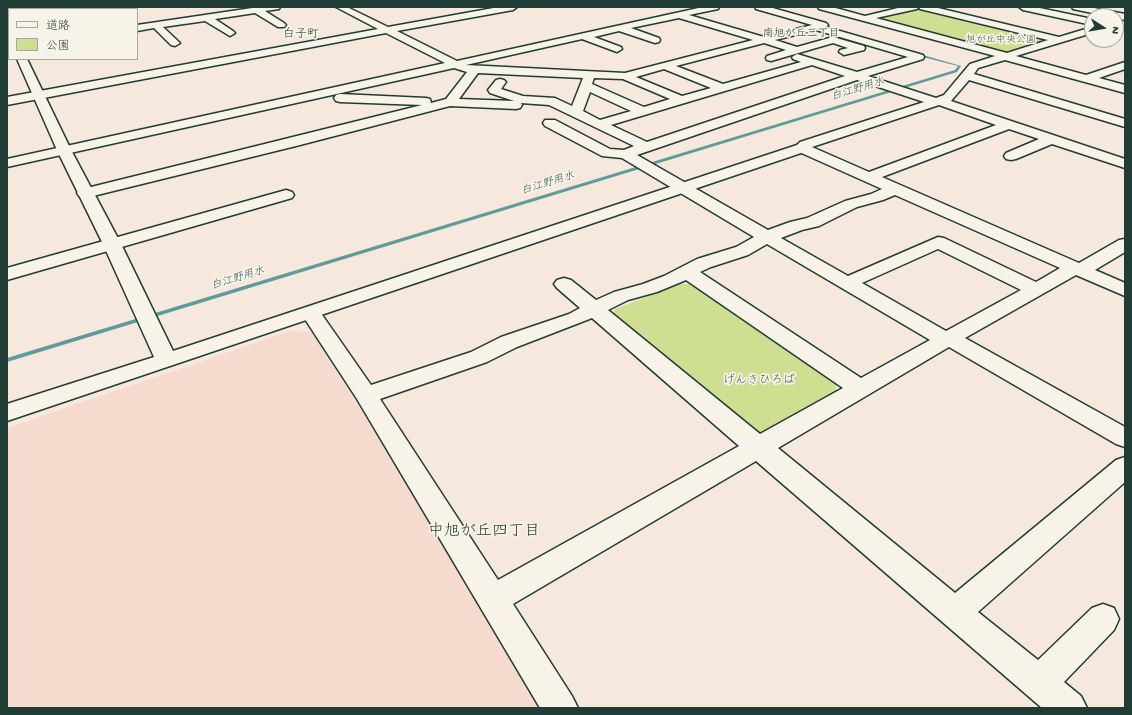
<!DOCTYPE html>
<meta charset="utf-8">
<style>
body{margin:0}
#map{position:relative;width:1132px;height:715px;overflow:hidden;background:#f6e8dc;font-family:"Gochi Hand","Klee One",sans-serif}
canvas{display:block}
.frame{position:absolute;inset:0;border:8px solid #1f3d34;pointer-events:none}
.legend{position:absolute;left:8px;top:8px;width:130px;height:52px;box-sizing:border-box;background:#f7f3e8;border:1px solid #a1aaa0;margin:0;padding:5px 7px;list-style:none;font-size:12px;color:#1f3d34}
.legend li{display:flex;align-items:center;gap:8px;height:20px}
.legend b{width:20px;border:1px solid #a1aaa0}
.north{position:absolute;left:1084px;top:8px;width:40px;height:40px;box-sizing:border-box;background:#f7f3e8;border:1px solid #a1aaa0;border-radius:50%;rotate:102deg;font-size:11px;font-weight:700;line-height:16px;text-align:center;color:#1f3d34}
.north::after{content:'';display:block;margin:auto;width:14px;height:18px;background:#1f3d34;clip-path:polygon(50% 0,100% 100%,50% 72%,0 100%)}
</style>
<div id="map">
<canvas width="1132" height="715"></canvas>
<div class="frame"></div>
<ul class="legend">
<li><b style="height:5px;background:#f7f3e8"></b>道路</li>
<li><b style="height:11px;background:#cfdf92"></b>公園</li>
</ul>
<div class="north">N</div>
</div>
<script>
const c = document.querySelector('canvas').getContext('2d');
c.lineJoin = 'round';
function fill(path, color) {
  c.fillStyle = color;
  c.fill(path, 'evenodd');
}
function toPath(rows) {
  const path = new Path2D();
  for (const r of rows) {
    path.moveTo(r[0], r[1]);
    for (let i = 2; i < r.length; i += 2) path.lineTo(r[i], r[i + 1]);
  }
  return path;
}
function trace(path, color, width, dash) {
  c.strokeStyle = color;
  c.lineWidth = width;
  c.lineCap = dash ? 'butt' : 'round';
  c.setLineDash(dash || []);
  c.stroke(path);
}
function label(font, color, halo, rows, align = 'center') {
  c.font = font + ' "Gochi Hand","Klee One",sans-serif';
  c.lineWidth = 3.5;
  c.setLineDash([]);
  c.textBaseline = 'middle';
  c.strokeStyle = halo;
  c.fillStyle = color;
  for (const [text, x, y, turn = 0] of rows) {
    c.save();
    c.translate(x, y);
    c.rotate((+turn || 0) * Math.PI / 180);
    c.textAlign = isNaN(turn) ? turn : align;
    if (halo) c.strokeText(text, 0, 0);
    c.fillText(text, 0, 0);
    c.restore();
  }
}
fill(toPath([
 [290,331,312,332,481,602,546,708,7,708,7,428]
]), '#f5dace');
fill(toPath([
 [917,8,921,8,1052,41,1007,54,872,18],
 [680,284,697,284,836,382,837,386,836,390,833,394,763,433,751,431,612,317,615,309]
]), '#cfdf92');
fill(toPath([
 [517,7,522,7,509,10,508,9,517,7],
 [916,53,961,66,957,72,7,362,7,358,955,70,958,66,915,55,916,53]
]), '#5e9b9b');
const street = toPath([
 [64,7,85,7,86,9,66,9,64,7],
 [106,7,115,7,116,9,107,9,106,7],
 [259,7,280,7,279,9,265,11,284,23,286,25,284,27,278,27,255,13,215,19,233,31,235,33,230,36,205,21,163,27,180,43,175,46,171,45,154,28,137,31,137,25,259,7],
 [336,7,347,7,388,27,499,7,517,7,513,10,397,31,457,61,703,7,719,7,718,9,689,15,764,37,812,25,756,9,755,7,769,7,826,23,828,25,826,27,923,55,924,57,923,59,868,76,936,98,944,95,970,64,995,56,819,9,818,7,832,7,865,16,902,7,918,7,917,9,876,18,1007,53,1048,40,920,9,919,7,934,7,1059,37,1092,27,1092,33,1016,56,1086,75,1125,62,1125,69,1099,78,1125,85,1125,93,1005,60,978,68,974,74,1125,119,1125,127,969,80,951,101,1125,159,1125,168,1052,144,1016,159,1011,160,1006,159,1004,156,1006,153,1039,139,1009,129,882,177,1079,263,1119,240,1125,239,1125,252,1095,270,1125,283,1125,296,1076,275,965,338,1125,427,1125,447,1116,444,949,347,778,448,955,593,1116,460,1125,457,1125,482,978,612,1038,660,1092,608,1103,604,1114,608,1119,619,1114,630,1064,682,1081,696,1087,708,1042,708,756,461,513,604,572,696,578,708,540,708,357,399,301,313,304,309,311,307,318,309,371,385,471,352,501,337,569,314,580,308,557,288,554,284,557,280,564,278,571,280,596,300,614,292,643,284,664,276,697,259,736,247,754,237,622,158,602,156,545,126,543,123,545,120,555,120,610,149,624,150,634,146,549,105,521,103,522,105,520,108,516,109,450,106,296,146,85,198,79,196,77,193,79,190,422,105,340,102,336,101,334,98,336,95,340,94,426,98,430,99,431,103,446,99,467,72,454,68,7,167,7,159,445,63,386,33,7,105,7,97,378,29,336,7],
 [679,18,753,40,625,73,466,65,582,39,617,52,622,49,621,47,594,37,619,31,655,43,659,42,660,40,659,38,631,28,679,18],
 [816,30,908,57,857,72,797,54,792,57,793,59,801,62,723,84,676,66,764,43,786,50,767,56,766,58,767,60,771,61,833,43,848,48,840,50,839,52,844,55,864,50,865,48,864,46,833,37,797,47,775,40,816,30],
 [812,65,845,76,647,142,611,125,812,65],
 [664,69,711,88,682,96,636,77,664,69],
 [478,73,583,78,572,106,555,98,523,96,501,89,506,82,504,80,500,79,496,80,488,90,490,93,514,101,459,99,478,73],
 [594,78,623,79,670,99,644,107,592,84,594,78],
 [857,80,924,102,800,142,797,145,795,148,797,151,882,189,871,194,845,201,807,218,790,222,768,230,637,155,857,80],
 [590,92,631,111,600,120,583,111,590,92],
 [939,105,996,125,869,172,812,147,939,105],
 [895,195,1060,268,1036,282,944,238,938,237,848,276,781,238,802,230,819,226,857,207,883,200,895,195],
 [767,244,930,340,861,378,700,272,711,267,748,255,767,244],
 [938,249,1021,290,946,331,862,283,938,249],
 [686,280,843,388,760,434,608,310,628,300,657,292,686,280],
 [592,318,739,446,498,580,380,399,487,362,517,347,592,318],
 [1019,7,1035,7,1092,19,1092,25,1023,10,1019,7],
 [1072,7,1089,7,1125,14,1125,20,1116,18,1116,16,1107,16,1073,9,1072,7],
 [7,45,9,45,9,52,7,52,7,45],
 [286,190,292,192,294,195,292,198,7,280,7,268,286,190]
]);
const secondary = toPath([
 [80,7,94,7,93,9,79,9,80,7],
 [9,25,9,31,7,32,7,26,9,25],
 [17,59,27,59,71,150,121,244,173,351,797,145,802,144,807,145,809,148,807,151,7,421,7,404,154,357,103,244,57,150,17,59]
]);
trace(street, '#1f3d34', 3);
trace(secondary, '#1f3d34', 3);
fill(street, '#f7f3e8');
fill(secondary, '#f7f3e8');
label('10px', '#425d47', '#f7f3e8', [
 ["旭が丘中央公園",1001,40]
]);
label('11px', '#1f3d34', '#f7f3e8', [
 ["南旭が丘三丁目",801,34]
]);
label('italic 11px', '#345c56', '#f7f3e8', [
 ["白江野用水",858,90,-17],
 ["白江野用水",548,184,-17],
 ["白江野用水",238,279,-17]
]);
label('12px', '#1f3d34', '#f7f3e8', [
 ["白子町",301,35]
]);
label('12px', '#425d47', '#f7f3e8', [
 ["げんきひろば",759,381]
]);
label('16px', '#1f3d34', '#f7f3e8', [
 ["中旭が丘四丁目",484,533]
]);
</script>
